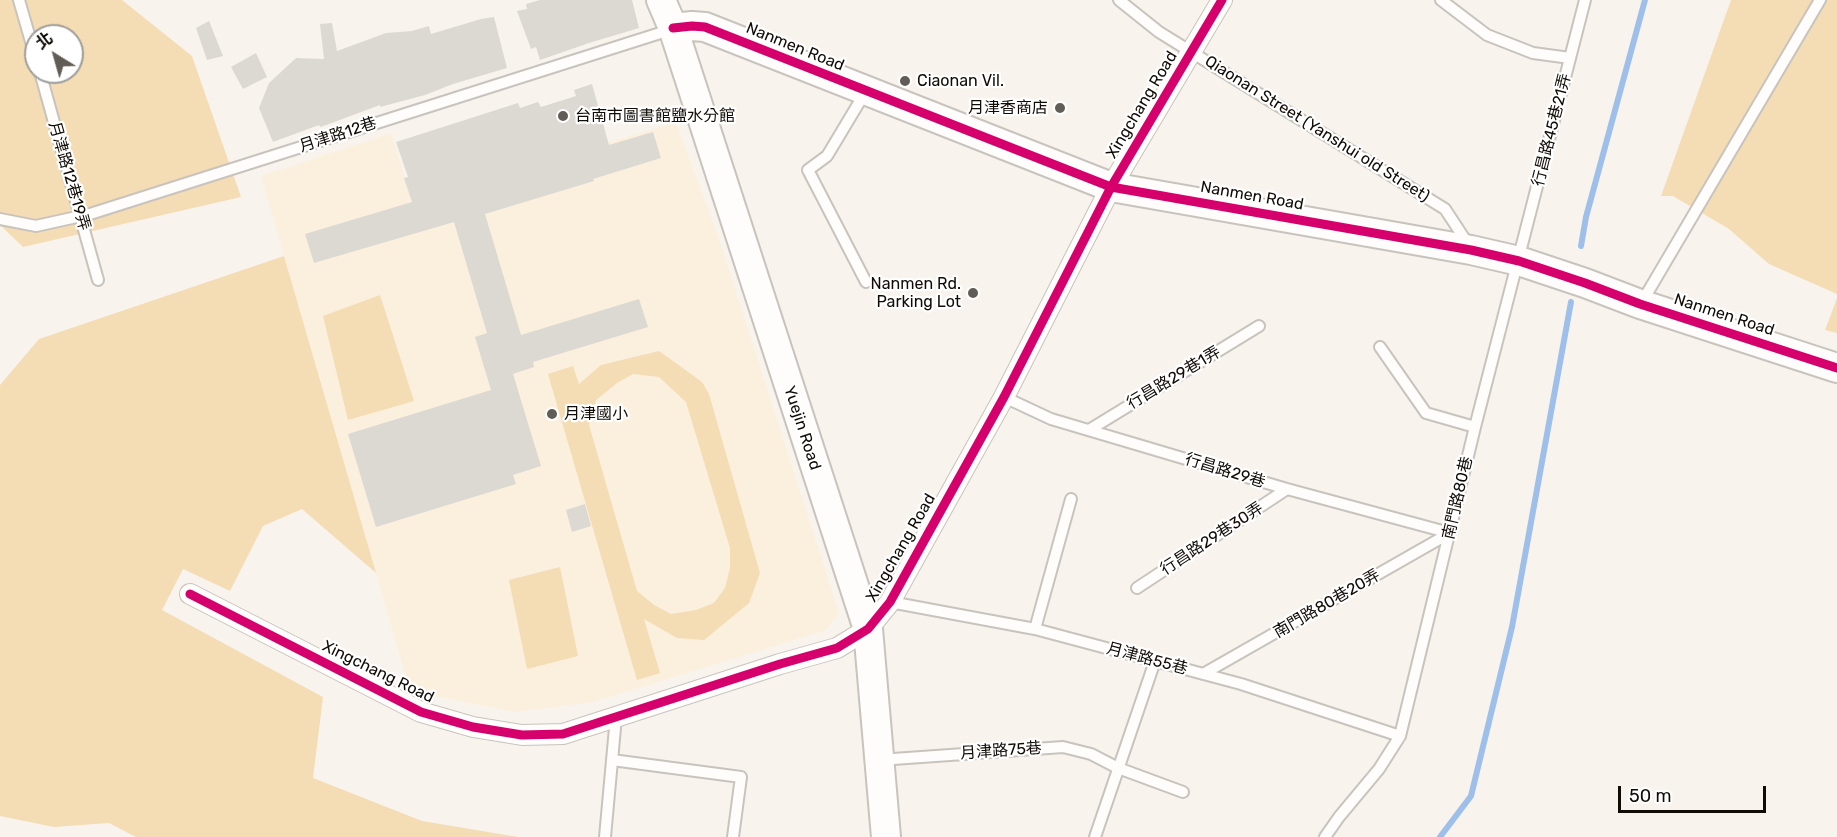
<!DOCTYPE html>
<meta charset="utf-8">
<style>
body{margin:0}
#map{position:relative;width:1837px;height:837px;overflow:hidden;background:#f8f4ed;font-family:Rubik,"Noto Sans TC",sans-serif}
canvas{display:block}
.north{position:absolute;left:24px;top:24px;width:60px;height:60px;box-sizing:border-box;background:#fff;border:2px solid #9f9e9b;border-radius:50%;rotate:323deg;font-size:16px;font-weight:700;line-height:24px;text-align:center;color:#100c05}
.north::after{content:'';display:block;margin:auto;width:21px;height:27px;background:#615d56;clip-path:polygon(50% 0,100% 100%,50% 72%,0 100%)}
.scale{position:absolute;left:1618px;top:786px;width:148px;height:27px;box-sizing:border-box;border:3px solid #100c05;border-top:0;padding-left:8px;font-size:18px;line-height:21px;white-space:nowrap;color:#100c05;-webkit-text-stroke:4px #fff;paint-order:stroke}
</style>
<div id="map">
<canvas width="1837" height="837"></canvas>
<div class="north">北</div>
<div class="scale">50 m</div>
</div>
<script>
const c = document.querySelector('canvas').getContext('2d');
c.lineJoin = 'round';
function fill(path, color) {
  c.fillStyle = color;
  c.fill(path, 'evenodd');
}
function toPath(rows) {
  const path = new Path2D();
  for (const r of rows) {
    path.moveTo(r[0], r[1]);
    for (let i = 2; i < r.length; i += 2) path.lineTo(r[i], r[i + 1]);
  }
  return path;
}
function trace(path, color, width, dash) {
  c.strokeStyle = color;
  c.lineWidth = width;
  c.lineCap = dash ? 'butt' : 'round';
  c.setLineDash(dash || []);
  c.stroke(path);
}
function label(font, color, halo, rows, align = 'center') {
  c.font = font + ' Rubik,"Noto Sans TC",sans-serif';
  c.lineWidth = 4.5;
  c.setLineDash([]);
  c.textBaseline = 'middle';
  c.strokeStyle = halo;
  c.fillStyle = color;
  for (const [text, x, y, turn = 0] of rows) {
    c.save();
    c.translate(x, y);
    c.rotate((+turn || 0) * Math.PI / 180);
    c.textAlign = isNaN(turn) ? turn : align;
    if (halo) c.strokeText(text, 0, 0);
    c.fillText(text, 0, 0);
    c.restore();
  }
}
fill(toPath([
 [676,122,720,242,839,613,826,630,593,702,515,712,410,691,261,176,391,133,412,202]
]), '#fbf0dd');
fill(toPath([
 [0,0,122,0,192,56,241,197,23,247,0,225],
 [36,36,72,36,72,72,36,72],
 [1731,0,1837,0,1837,294,1769,264,1729,229,1673,196,1661,196],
 [284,256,376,573,302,509,263,526,230,591,183,569,162,610,323,697,313,778,422,821,518,837,136,837,109,823,54,827,0,816,0,385,39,339],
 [380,295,414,401,348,420,323,316],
 [1837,298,1837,333,1825,330],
 [659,351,702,382,709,394,760,573,749,603,704,640,677,638,644,619,660,673,637,680,548,374,573,366,579,384,601,365],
 [633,374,659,377,686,402,730,548,730,568,725,588,714,603,696,610,671,614,654,605,637,591,589,425,596,400,617,383],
 [560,567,578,656,527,669,509,580]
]), '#f4dcb4');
trace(toPath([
 [1581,246,1586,217,1645,0],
 [1440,837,1471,796,1512,627,1571,302]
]), '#9ebfea', 6);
fill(toPath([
 [540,0,632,0,639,28,589,43,540,60,536,47,531,49,517,11,527,9,526,4],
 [494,17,507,68,453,84,425,95,380,107,380,105,329,124,320,127,319,125,273,142,259,108,269,83,296,58,324,59,320,24,332,23,337,51,386,33,412,31,429,26,431,34,481,19],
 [209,21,223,56,207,60,196,28],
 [256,53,267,77,243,89,231,67],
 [592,84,609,145,653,132,661,158,593,179,594,181,485,214,521,335,639,299,648,327,533,362,534,367,513,374,541,466,513,475,516,484,376,527,348,434,491,390,475,337,487,333,454,222,314,263,305,234,412,202,404,178,408,177,396,142,518,103,520,108,538,102,541,107,576,96,574,90],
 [585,504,591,526,572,532,566,510]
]), '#dcd8d2');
const lane = toPath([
 [19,0,36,59],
 [1119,0,1159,32,1445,209,1468,244],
 [1441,0,1487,35,1533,53,1570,58],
 [40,72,98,280],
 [866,91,827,156,808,170,866,282],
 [0,219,36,226,90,214,673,29],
 [1642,302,1820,0],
 [1380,347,1426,413,1475,427],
 [1004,397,1051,419,1287,489,1450,533],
 [1089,430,1259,326],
 [1137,588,1287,489],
 [890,602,1035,629,1241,684,1400,736],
 [1035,629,1071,499],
 [1203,674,1450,533],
 [612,760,741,777,733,837],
 [879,760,1063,747,1091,754,1118,768,1183,792],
 [605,837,616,717],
 [1095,837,1155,661],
 [1325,837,1339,817,1379,769,1400,736,1475,427,1585,0]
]);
const street = toPath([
 [190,594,421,712,473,727,522,735,563,734,780,664,837,648,868,629,890,602,1004,397,1111,187,1222,0]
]);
const secondary = toPath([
 [661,0,673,28,868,629,886,837],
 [673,28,692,26,705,27,1111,187,1471,250,1519,261,1585,283,1640,304,1837,368]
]);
trace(lane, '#c8c4bd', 14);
trace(street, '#c8c4bd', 22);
trace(secondary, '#c8c4bd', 32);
trace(lane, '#fefdfc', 10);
trace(street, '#fefdfc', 20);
trace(secondary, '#fefdfc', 28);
trace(toPath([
 [673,28,692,26,705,27,1111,187,1471,250,1519,261,1585,283,1640,304,1837,368],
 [190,594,421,712,473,727,522,735,563,734,780,664,837,648,868,629,890,602,1004,397,1111,187,1222,0]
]), '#d6006c', 9);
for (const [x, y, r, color] of [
 [905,81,6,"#615d56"],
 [1060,108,6,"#615d56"],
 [563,116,6,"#615d56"],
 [973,293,6,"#615d56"],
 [552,414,6,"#615d56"]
]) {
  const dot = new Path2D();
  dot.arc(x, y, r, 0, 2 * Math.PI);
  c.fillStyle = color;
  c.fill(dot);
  trace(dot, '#fff', 2);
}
label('16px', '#100c05', '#fff', [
 ["Nanmen Road",795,47,22],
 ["Xingchang Road",1142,105,-59],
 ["Qiaonan Street (Yanshui old Street)",1317,129,32],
 ["行昌路45巷21弄",1552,130,-76],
 ["月津路12巷",338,135,-18],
 ["月津路12巷19弄",69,176,74],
 ["Nanmen Road",1252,196,10],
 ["Nanmen Road",1724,315,18],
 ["行昌路29巷1弄",1174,378,-31],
 ["Yuejin Road",802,428,72],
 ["行昌路29巷",1225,471,17],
 ["南門路80巷",1458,498,-77],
 ["行昌路29巷30弄",1212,539,-33],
 ["Xingchang Road",901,548,-60],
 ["南門路80巷20弄",1327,604,-30],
 ["月津路55巷",1147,659,15],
 ["Xingchang Road",378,672,26],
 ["月津路75巷",1001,751,-4]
]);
label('16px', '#100c05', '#fff', [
 ["Ciaonan Vil.",917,81],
 ["月津香商店",1048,108,"right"],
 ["台南市圖書館鹽水分館",575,116],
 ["Nanmen Rd.",961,284,"right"],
 ["Parking Lot",961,302,"right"],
 ["月津國小",564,414]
], 'left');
</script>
